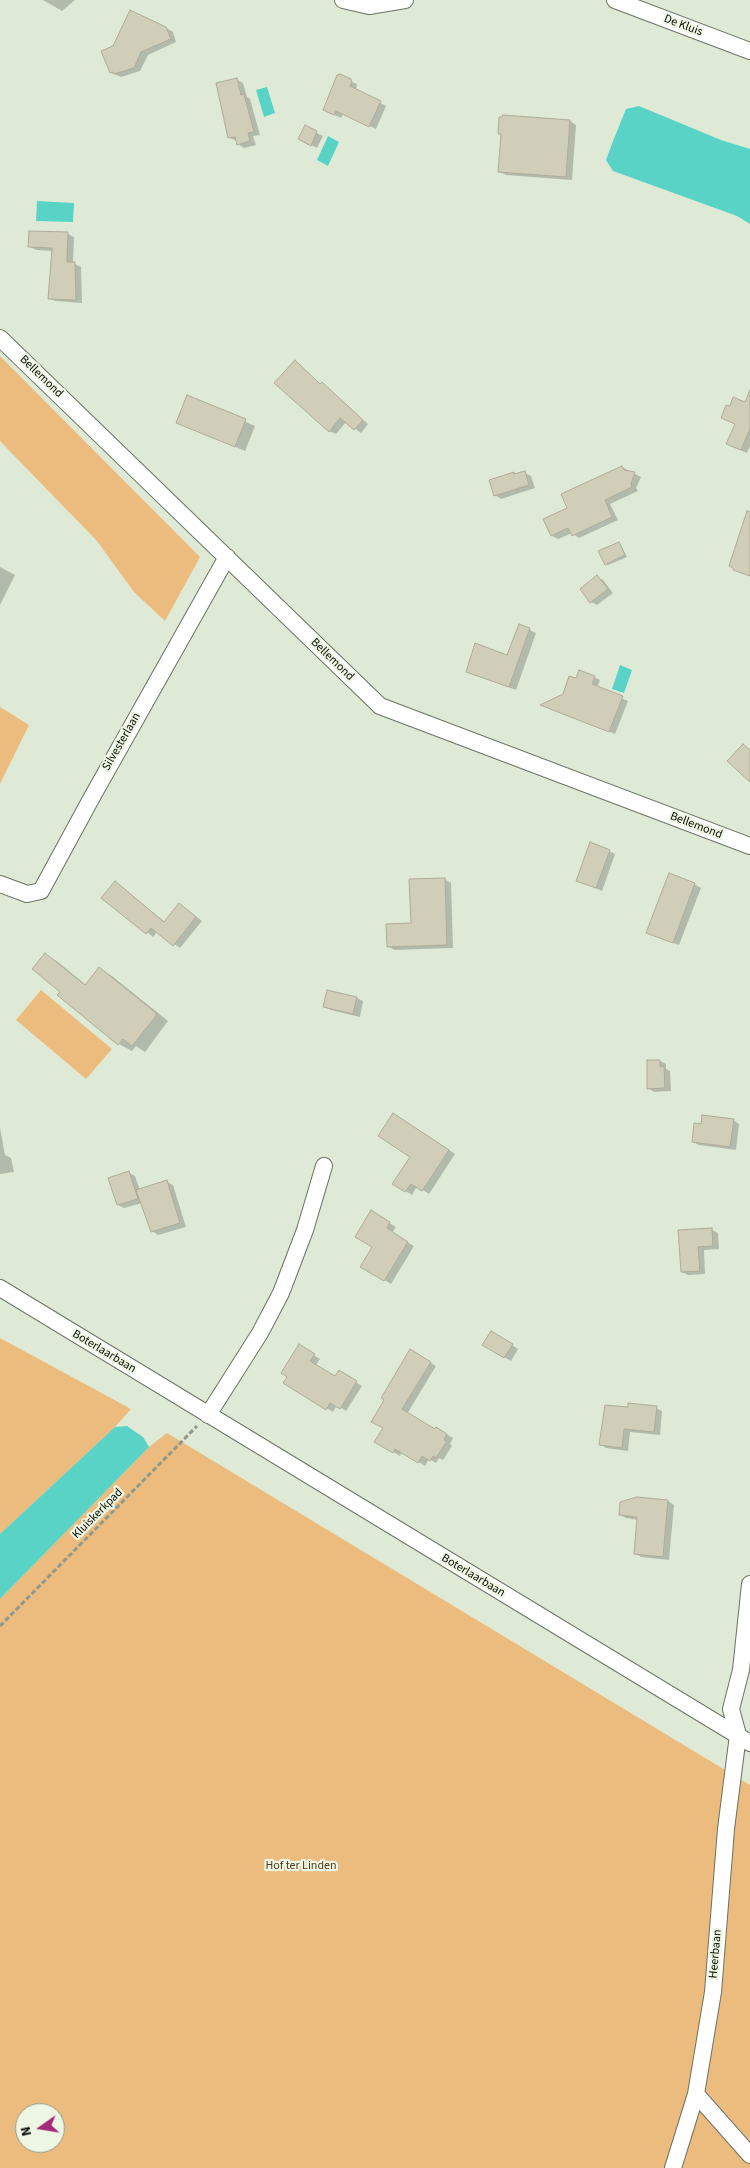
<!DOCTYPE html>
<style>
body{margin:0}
#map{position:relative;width:750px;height:2168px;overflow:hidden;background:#dfead6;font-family:"Source Sans 3",sans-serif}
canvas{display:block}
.north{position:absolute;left:15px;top:2103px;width:50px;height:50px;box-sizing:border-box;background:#edf7e3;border:1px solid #92998b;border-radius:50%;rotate:257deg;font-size:14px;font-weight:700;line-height:20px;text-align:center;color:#0a0d07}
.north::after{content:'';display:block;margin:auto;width:18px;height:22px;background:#a5287a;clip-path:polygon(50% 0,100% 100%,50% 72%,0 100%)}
</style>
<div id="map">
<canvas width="750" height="2168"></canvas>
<div class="north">N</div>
</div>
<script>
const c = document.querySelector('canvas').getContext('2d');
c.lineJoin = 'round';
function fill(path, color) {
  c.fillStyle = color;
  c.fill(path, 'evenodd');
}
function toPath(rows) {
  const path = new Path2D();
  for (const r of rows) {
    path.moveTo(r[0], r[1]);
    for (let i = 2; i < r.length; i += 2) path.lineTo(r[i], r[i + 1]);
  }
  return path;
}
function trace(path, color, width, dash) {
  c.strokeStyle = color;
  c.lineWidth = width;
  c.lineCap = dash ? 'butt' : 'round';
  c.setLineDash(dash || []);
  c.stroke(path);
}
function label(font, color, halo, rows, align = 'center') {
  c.font = font + ' "Source Sans 3",sans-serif';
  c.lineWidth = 4.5;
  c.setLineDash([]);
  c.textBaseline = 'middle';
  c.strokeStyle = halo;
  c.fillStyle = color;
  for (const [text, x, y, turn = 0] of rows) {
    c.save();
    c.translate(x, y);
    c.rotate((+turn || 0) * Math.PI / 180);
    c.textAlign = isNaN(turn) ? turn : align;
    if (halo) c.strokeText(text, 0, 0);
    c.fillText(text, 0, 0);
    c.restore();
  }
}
fill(toPath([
 [0,356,200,557,165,621,134,592,97,541,0,441],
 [0,707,29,725,0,784],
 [41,990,112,1049,86,1079,16,1020],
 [0,1338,131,1409,115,1427,0,1534],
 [167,1433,750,1785,750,2168,0,2168,0,1599,149,1447],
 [25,2113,55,2113,55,2143,25,2143]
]), '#ecbb7e');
fill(toPath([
 [267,87,275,113,264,117,256,90],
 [639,106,721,140,750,149,750,224,737,216,613,171,606,160,613,141,626,109],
 [328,136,339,142,328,166,317,160],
 [37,201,74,203,73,222,36,221],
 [620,665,632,670,624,693,612,689],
 [127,1426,143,1437,149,1447,0,1599,0,1534,115,1427]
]), '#5ad3c7');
fill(toPath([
 [43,0,75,0,62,11],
 [166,28,173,32,176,42,148,55,140,71,121,77,111,73],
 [236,79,243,83,247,97,250,99,260,135,253,136,256,145,244,148,238,144,237,141,230,138],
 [350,81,357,84,356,90,386,106,376,129,343,114,341,118,330,113],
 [570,121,576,125,572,180,506,175,500,172],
 [305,127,323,136,317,148,300,139],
 [30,232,68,234,74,237,73,263,81,267,82,303,55,301,49,298,53,251,36,250,29,246],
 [295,362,368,424,361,433,346,422,336,434,329,431],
 [188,397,255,426,245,451,178,422],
 [750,405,750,446,747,453,733,447,736,424,722,418,730,408],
 [622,467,641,477,636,488,638,491,610,504,618,520,579,538,572,533,558,539,552,536,569,508],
 [514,473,516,475,525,473,531,476,535,488,501,499,495,495],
 [619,544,621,545,627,557,608,565,606,564],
 [0,567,15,575,0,605],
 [597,577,603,580,613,593,597,605,591,602],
 [520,625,536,633,516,690,467,672,508,656],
 [594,677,600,680,597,688,628,701,615,734,542,705,564,695,577,680],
 [609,851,615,854,602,891,577,880],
 [444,879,451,883,453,948,394,950,388,946,412,924],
 [116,883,165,922,180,904,202,921,180,948,157,932,153,937,103,898],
 [694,884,701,888,679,945,654,936],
 [45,955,58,962,86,985,100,969,112,976,168,1021,145,1052,136,1046,132,1051,119,1044,59,995,62,992],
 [357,998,363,1001,360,1017,331,1010,324,1007],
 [660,1061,666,1064,666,1069,670,1071,671,1091,654,1092,648,1088],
 [400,1118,455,1154,429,1194,417,1186,412,1195,394,1184,412,1157],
 [733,1120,739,1124,736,1150,699,1145,693,1142,702,1125],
 [0,1128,5,1155,11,1158,14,1172,0,1174],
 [129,1173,135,1176,140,1190,167,1182,173,1185,186,1227,158,1235,152,1231,142,1203,124,1208,118,1205],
 [371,1212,396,1227,392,1233,414,1246,391,1284,362,1266,374,1247],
 [712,1230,718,1233,719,1249,704,1250,705,1274,688,1275,682,1272,679,1232],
 [492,1333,518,1349,511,1361,484,1345],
 [299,1346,320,1359,316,1365,335,1378,339,1372,362,1386,346,1411,337,1405,333,1412,285,1382],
 [411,1351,436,1366,407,1414,436,1431,437,1429,453,1438,450,1444,452,1446,443,1460,439,1458,436,1463,429,1459,425,1466,402,1452,400,1456,376,1441,384,1428],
 [656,1408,662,1411,660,1435,630,1432,628,1451,606,1448,600,1444,629,1409],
 [668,1501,674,1505,669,1560,641,1557,635,1553,638,1520,626,1518,620,1515]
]), '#0003');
const building = toPath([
 [130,10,166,27,171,39,141,52,134,68,114,74,113,72,110,73,101,51,113,46,130,10],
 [340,74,351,79,352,82,350,86,381,101,369,127,336,111,334,115,323,110,337,75,340,74],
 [237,78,241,95,244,94,254,132,248,133,250,141,237,145,235,137,228,138,216,83,237,78],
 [503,115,570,120,566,177,498,172,501,134,498,134,499,117,502,117,503,115],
 [305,125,317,131,311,146,298,139,305,125],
 [29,231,68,232,67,262,75,262,76,300,48,299,52,248,28,247,29,231],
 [295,360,320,384,322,382,363,420,354,430,340,418,329,432,274,383,295,360],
 [750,390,750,429,741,450,726,444,735,424,721,418,726,405,730,406,733,397,745,402,750,390],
 [187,395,246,419,235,447,176,423,187,395],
 [622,466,624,470,635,472,631,484,632,487,605,500,612,517,572,536,568,528,551,536,543,519,567,508,561,494,622,466],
 [525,471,529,485,494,496,489,480,514,472,514,474,525,471],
 [747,511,750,512,750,576,733,570,733,568,729,566,747,511],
 [619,542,625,555,605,565,598,551,619,542],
 [597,575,608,589,590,603,580,589,597,575],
 [519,624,530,628,509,687,466,672,475,643,507,655,519,624],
 [579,670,595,676,592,684,623,696,609,732,540,705,563,694,569,676,576,678,579,670],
 [743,744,750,750,750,782,727,761,743,744],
 [590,842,610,850,596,888,576,881,590,842],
 [669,873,695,883,673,943,646,933,669,873],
 [445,878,447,945,387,947,386,924,411,923,409,879,445,878],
 [115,881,164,922,179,903,196,917,173,946,151,928,146,934,101,898,115,881],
 [45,953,85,985,99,967,156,1013,156,1016,132,1046,123,1039,118,1045,57,995,60,992,32,969,45,953],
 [327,990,357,997,353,1014,323,1007,327,990],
 [647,1060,660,1060,660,1067,664,1066,665,1088,647,1089,647,1060],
 [393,1113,449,1150,422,1191,411,1184,405,1192,392,1184,410,1157,378,1136,393,1113],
 [702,1115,734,1119,730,1147,692,1142,694,1123,701,1124,702,1115],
 [129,1171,138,1199,117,1205,108,1178,129,1171],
 [167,1180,180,1223,151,1232,136,1190,167,1180],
 [371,1210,390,1222,387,1228,408,1242,384,1281,360,1267,372,1247,355,1237,371,1210],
 [712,1228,713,1246,698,1247,700,1271,681,1272,678,1230,712,1228],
 [491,1331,513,1344,504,1358,482,1345,491,1331],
 [299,1344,315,1354,310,1361,335,1376,339,1370,357,1381,340,1409,330,1403,326,1410,283,1383,287,1377,281,1373,299,1344],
 [410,1349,431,1362,402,1409,435,1429,436,1427,447,1434,444,1440,447,1441,436,1458,433,1456,430,1461,422,1456,418,1463,395,1449,393,1453,374,1442,383,1428,371,1422,384,1400,381,1398,410,1349],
 [628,1403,657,1406,654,1432,624,1429,622,1448,599,1445,605,1405,628,1407,628,1403],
 [637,1497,668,1500,663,1557,634,1554,637,1517,619,1515,620,1502,637,1497]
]);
fill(building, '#d0cdb8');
trace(building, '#aeab97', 1);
const minor = toPath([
 [343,0,369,6,405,0],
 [615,0,750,51],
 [0,338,380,706,750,846],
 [0,884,27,894,41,891,92,797,227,557],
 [0,1288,750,1743],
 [208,1415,260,1333,281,1293,305,1230,324,1166],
 [696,2094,750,2155],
 [673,2168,696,2094,713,1992,726,1829,738,1735,731,1709,741,1670,750,1584]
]);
trace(minor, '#6a7362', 18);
trace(toPath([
 [0,1626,197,1426]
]), '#91998a', 3, [5, 2.5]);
trace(minor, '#fff', 16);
label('12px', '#0a0d07', '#edf7e3', [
 ["De Kluis",683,26,21],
 ["Bellemond",41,377,44],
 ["Bellemond",332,660,44],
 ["Silvesterlaan",122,742,-60],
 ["Bellemond",696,826,21],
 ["Boterlaarbaan",104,1352,31],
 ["Kluiskerkpad",98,1514,-45],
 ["Boterlaarbaan",473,1576,31],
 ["Heerbaan",716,1954,-85]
]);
label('12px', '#50391a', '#edf7e3', [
 ["Hof ter Linden",301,1866]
]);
</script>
